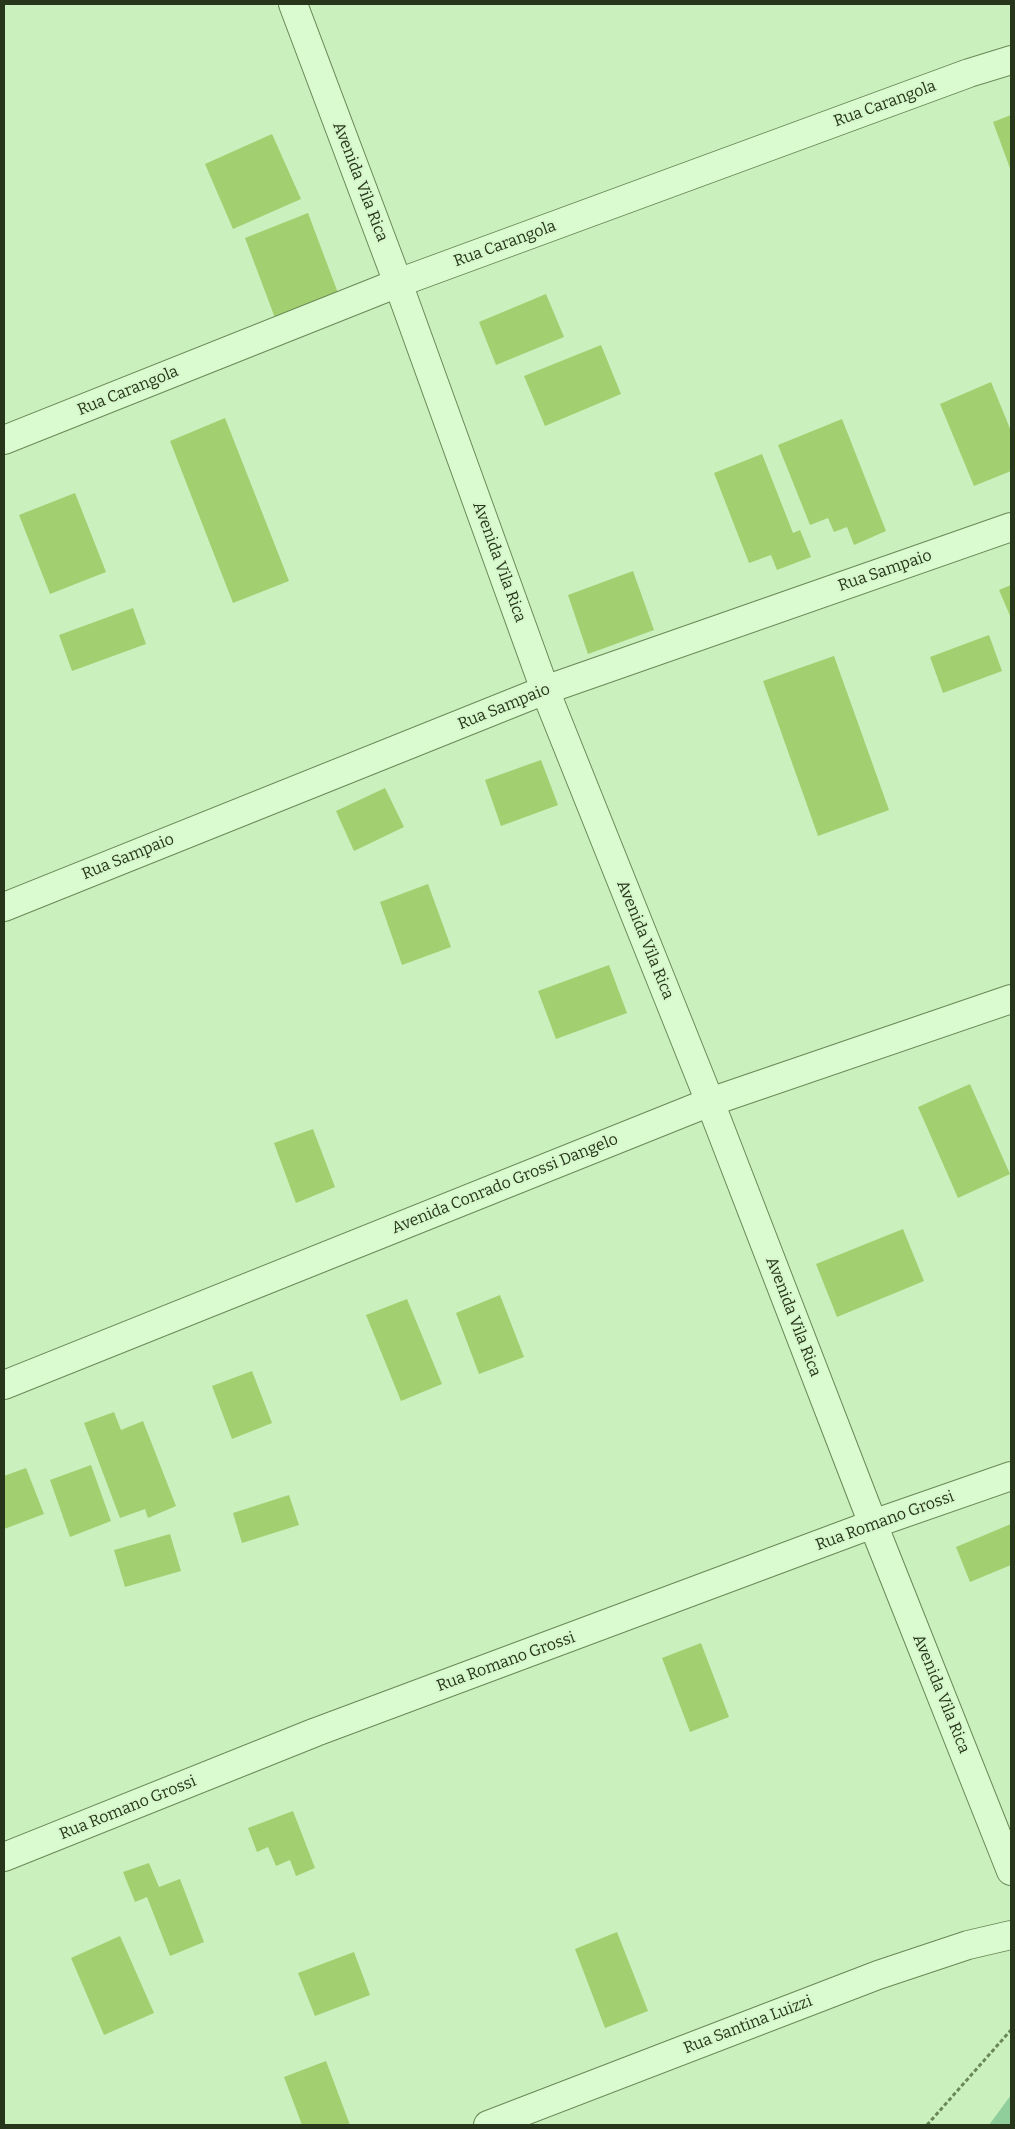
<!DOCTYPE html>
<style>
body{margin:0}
#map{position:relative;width:1015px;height:2129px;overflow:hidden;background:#c9f0bd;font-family:Bitter,serif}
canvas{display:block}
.frame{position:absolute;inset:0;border:5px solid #27361b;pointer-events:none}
</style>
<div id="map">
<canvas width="1015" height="2129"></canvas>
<div class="frame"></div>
</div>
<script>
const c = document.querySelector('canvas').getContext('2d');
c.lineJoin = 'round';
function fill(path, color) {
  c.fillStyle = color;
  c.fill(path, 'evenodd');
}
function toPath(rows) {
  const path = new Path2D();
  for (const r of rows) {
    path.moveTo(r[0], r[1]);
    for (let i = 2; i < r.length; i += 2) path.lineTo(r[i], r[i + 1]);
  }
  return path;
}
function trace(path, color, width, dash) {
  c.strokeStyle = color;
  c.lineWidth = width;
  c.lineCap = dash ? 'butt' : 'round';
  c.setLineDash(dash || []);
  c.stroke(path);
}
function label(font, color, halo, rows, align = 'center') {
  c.font = font + ' Bitter,serif';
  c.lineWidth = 4;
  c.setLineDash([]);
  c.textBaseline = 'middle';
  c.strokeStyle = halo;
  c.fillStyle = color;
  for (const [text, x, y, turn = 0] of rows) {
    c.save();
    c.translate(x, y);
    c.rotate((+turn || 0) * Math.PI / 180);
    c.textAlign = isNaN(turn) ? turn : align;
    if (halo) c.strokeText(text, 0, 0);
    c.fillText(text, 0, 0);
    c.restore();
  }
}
fill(toPath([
 [1011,2095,1011,2125,989,2125]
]), '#90ce9c');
fill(toPath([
 [1011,115,1011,171,993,122],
 [272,134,301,199,233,229,205,164],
 [308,213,338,293,275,318,245,238],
 [546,294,564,337,496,365,479,322],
 [601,345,621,394,545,426,524,376],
 [991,382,1011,431,1011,471,974,486,940,404],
 [225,418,289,581,233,603,170,441],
 [842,419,886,531,854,545,847,527,834,532,828,518,810,525,778,445],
 [762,454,793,533,800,530,811,557,777,570,771,555,749,563,714,473],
 [75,493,106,572,50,594,19,515],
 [633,571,654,630,588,654,568,595],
 [1011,585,1011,618,999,590],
 [133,608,146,644,72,671,59,635],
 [989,635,1002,671,943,693,930,657],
 [834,656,889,810,818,836,763,681],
 [541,760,558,805,501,826,485,780],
 [385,788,404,827,354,851,336,811],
 [428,884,451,947,402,965,380,902],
 [609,965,627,1013,556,1039,538,991],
 [970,1084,1010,1174,958,1198,918,1107],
 [313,1129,335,1187,296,1203,274,1143],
 [903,1229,924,1281,837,1317,816,1264],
 [500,1295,524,1357,479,1374,456,1313],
 [407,1299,442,1384,401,1401,366,1315],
 [252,1371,272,1423,232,1439,212,1386],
 [114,1412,121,1430,143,1421,176,1506,148,1518,145,1509,120,1518,84,1423],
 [91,1465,111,1521,70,1537,50,1480],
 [26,1468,44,1514,4,1529,4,1476],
 [289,1495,299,1525,242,1543,233,1513],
 [1011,1524,1011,1565,970,1582,956,1547],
 [170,1534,181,1571,125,1587,114,1550],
 [701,1643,729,1717,690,1732,662,1658],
 [293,1811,315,1868,296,1876,290,1860,276,1866,268,1847,257,1852,248,1828],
 [149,1863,159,1887,180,1879,204,1942,170,1956,147,1897,135,1902,123,1872],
 [617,1932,648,2011,605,2028,575,1949],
 [120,1936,154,2013,104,2035,71,1958],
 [354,1952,370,1995,315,2016,298,1973],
 [326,2061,350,2125,302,2125,284,2077]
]), '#a2d070');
const minor = toPath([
 [293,4,398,283,545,690,710,1102,873,1524,1011,1871],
 [4,440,398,283,969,73,1011,60],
 [4,907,545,690,1011,527],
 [4,1385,710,1102,1011,999],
 [4,1857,316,1732,873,1524,1011,1476],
 [488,2125,878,1975,968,1945,1011,1935]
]);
trace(minor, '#6a8855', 30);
trace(toPath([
 [927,2125,1011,2030]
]), '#6a8855', 3, [4, 2.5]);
trace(minor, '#dafad0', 28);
label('16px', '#27361b', '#d6f7cc', [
 ["Rua Carangola",885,104,-20],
 ["Avenida Vila Rica",360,182,69],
 ["Rua Carangola",505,244,-20],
 ["Rua Carangola",128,391,-22],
 ["Avenida Vila Rica",499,562,70],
 ["Rua Sampaio",885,571,-19],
 ["Rua Sampaio",504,707,-22],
 ["Rua Sampaio",128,857,-22],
 ["Avenida Vila Rica",645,940,68],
 ["Avenida Conrado Grossi Dangelo",505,1184,-22],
 ["Avenida Vila Rica",793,1317,69],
 ["Rua Romano Grossi",885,1521,-20],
 ["Rua Romano Grossi",506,1662,-20],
 ["Avenida Vila Rica",941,1694,68],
 ["Rua Romano Grossi",128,1808,-22],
 ["Rua Santina Luizzi",748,2025,-21]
]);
</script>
